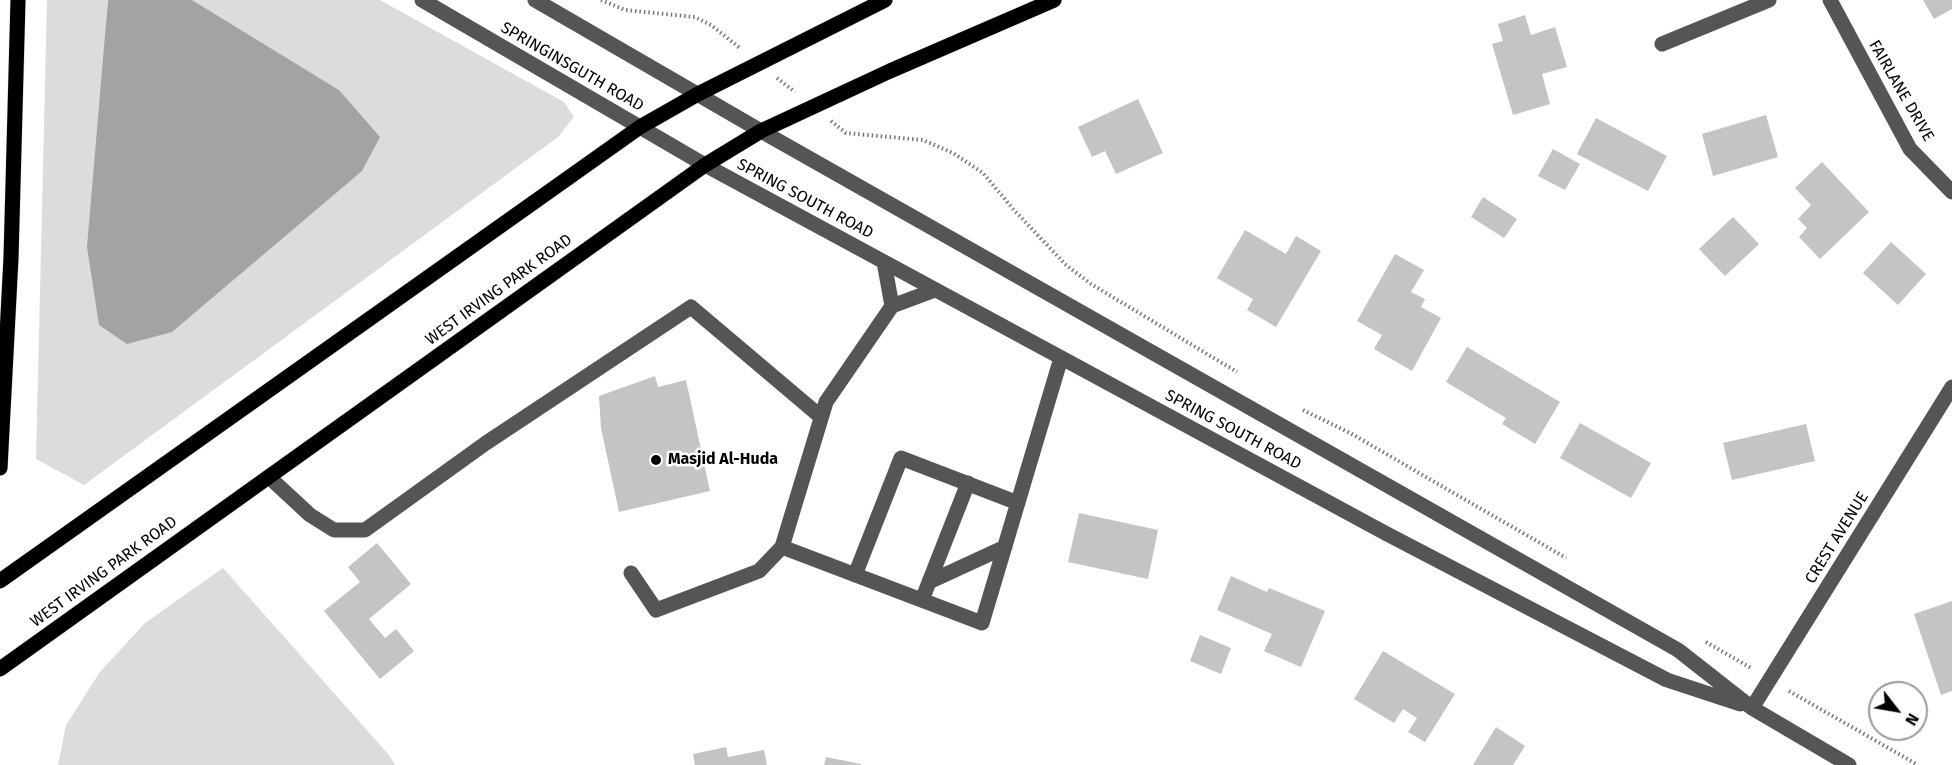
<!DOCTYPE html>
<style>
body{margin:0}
#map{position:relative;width:1952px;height:765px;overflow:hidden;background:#fff;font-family:"Fira Sans",sans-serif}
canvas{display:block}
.north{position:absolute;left:1868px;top:681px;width:60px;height:60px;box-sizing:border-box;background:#fff;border:2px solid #999;border-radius:50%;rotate:121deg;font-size:16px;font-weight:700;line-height:24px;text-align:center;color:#000}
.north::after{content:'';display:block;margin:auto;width:21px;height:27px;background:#000;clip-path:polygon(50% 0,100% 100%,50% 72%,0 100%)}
</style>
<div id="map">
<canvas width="1952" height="765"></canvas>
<div class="north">N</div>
</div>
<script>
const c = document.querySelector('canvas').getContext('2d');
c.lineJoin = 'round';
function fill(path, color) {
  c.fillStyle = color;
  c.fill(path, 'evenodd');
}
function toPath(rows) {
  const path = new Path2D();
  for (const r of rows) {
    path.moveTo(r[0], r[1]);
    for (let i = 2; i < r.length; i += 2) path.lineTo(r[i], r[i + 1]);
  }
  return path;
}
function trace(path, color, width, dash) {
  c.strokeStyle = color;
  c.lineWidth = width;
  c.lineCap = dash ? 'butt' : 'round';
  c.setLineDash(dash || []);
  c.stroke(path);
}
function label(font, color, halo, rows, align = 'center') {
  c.font = font + ' "Fira Sans",sans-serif';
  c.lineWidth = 5;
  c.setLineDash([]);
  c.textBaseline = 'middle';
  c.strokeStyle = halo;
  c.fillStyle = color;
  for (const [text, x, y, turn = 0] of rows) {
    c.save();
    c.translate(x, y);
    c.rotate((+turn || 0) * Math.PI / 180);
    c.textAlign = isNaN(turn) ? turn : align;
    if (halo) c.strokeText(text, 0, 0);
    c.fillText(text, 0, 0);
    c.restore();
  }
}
fill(toPath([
 [47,0,108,0,106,23,339,90,192,0,380,0,564,102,574,117,558,137,84,485,36,459],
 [223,568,389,755,395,765,58,765,66,725,100,672,145,623]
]), '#dcdcdc');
fill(toPath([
 [108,0,192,0,339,90,380,137,362,171,172,332,127,344,99,325,87,247]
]), '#a3a3a3');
fill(toPath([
 [1923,0,1952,0,1952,9,1934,19],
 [1525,15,1531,35,1555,27,1567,67,1542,74,1550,104,1513,115,1492,44,1503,41,1498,24],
 [1138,99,1163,153,1116,174,1105,151,1092,157,1078,127],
 [1766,115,1778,157,1713,176,1702,134],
 [1596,118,1667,156,1648,191,1577,154],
 [1553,149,1580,164,1565,190,1538,176],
 [1822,162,1869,212,1820,259,1799,237,1807,228,1798,219,1811,205,1795,188],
 [1483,197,1517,219,1504,238,1471,217],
 [1733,217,1759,244,1725,276,1699,249],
 [1245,230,1286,254,1296,236,1321,251,1276,327,1247,310,1253,299,1217,278],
 [1891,242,1926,274,1898,305,1863,273],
 [1395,254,1424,270,1411,292,1425,299,1421,307,1441,318,1412,371,1374,349,1382,335,1357,321],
 [1467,347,1560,402,1535,444,1502,424,1506,418,1446,382],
 [655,376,658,387,686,380,710,491,619,512,601,428,599,396],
 [1580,423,1651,463,1631,498,1560,458],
 [1806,424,1815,461,1732,480,1723,443],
 [1079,513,1158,530,1148,579,1068,562],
 [377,543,411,584,369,619,385,638,396,629,414,651,380,679,324,611,360,582,348,567],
 [1231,576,1267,592,1269,588,1325,611,1301,667,1264,651,1272,634,1217,610],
 [1952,601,1952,691,1941,695,1914,614],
 [1200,635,1231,648,1221,674,1190,661],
 [1383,651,1455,694,1425,742,1408,732,1417,718,1403,709,1394,723,1354,699],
 [1496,727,1525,746,1513,765,1473,765],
 [726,747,728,757,764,750,767,765,695,765,693,754],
 [826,757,861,764,861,765,824,765]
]), '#c4c4c4');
const major = toPath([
 [0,468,11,258,18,0],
 [0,581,640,127,698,94,885,0],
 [0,669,705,165,761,131,890,71,1054,0]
]);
trace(major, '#dbdbdb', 16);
trace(toPath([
 [601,0,625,10,695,17,711,25,741,49],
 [777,78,795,92],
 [831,121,846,133,923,140,953,153,983,173,1014,210,1066,265,1091,284,1237,372],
 [1303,410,1350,433,1566,558],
 [1706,642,1751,668],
 [1789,691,1918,765]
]), '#777', 4, [1.5, 3]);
trace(toPath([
 [422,0,705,165,1387,534,1667,680,1740,704],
 [535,0,761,131,1678,650,1752,708,1849,765],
 [1830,0,1910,149,1952,192],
 [1662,44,1769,0],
 [884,262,892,306],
 [269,477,310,515,334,530,365,530,486,443,691,307,821,417],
 [782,547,826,402,892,306,935,290],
 [631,573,656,610,759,571,782,547,982,623,1061,358],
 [855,575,901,458,1018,503],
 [929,582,1005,547],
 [922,600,968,483],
 [1752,708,1952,387]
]), '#555', 15);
trace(major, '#000', 15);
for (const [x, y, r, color] of [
 [656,460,6,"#000"]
]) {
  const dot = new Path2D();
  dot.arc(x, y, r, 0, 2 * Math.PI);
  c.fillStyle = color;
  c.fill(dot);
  trace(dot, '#fff', 2);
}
label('16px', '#000', '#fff', [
 ["SPRINGINSGUTH ROAD",572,67,30],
 ["FAIRLANE DRIVE",1901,91,60],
 ["SPRING SOUTH ROAD",805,199,28],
 ["WEST IRVING PARK ROAD",499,290,-36],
 ["SPRING SOUTH ROAD",1233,430,28],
 ["CREST AVENUE",1837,538,-58],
 ["WEST IRVING PARK ROAD",104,572,-36]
]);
label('bold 16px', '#000', '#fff', [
 ["Masjid Al-Huda",668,460]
], 'left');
</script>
